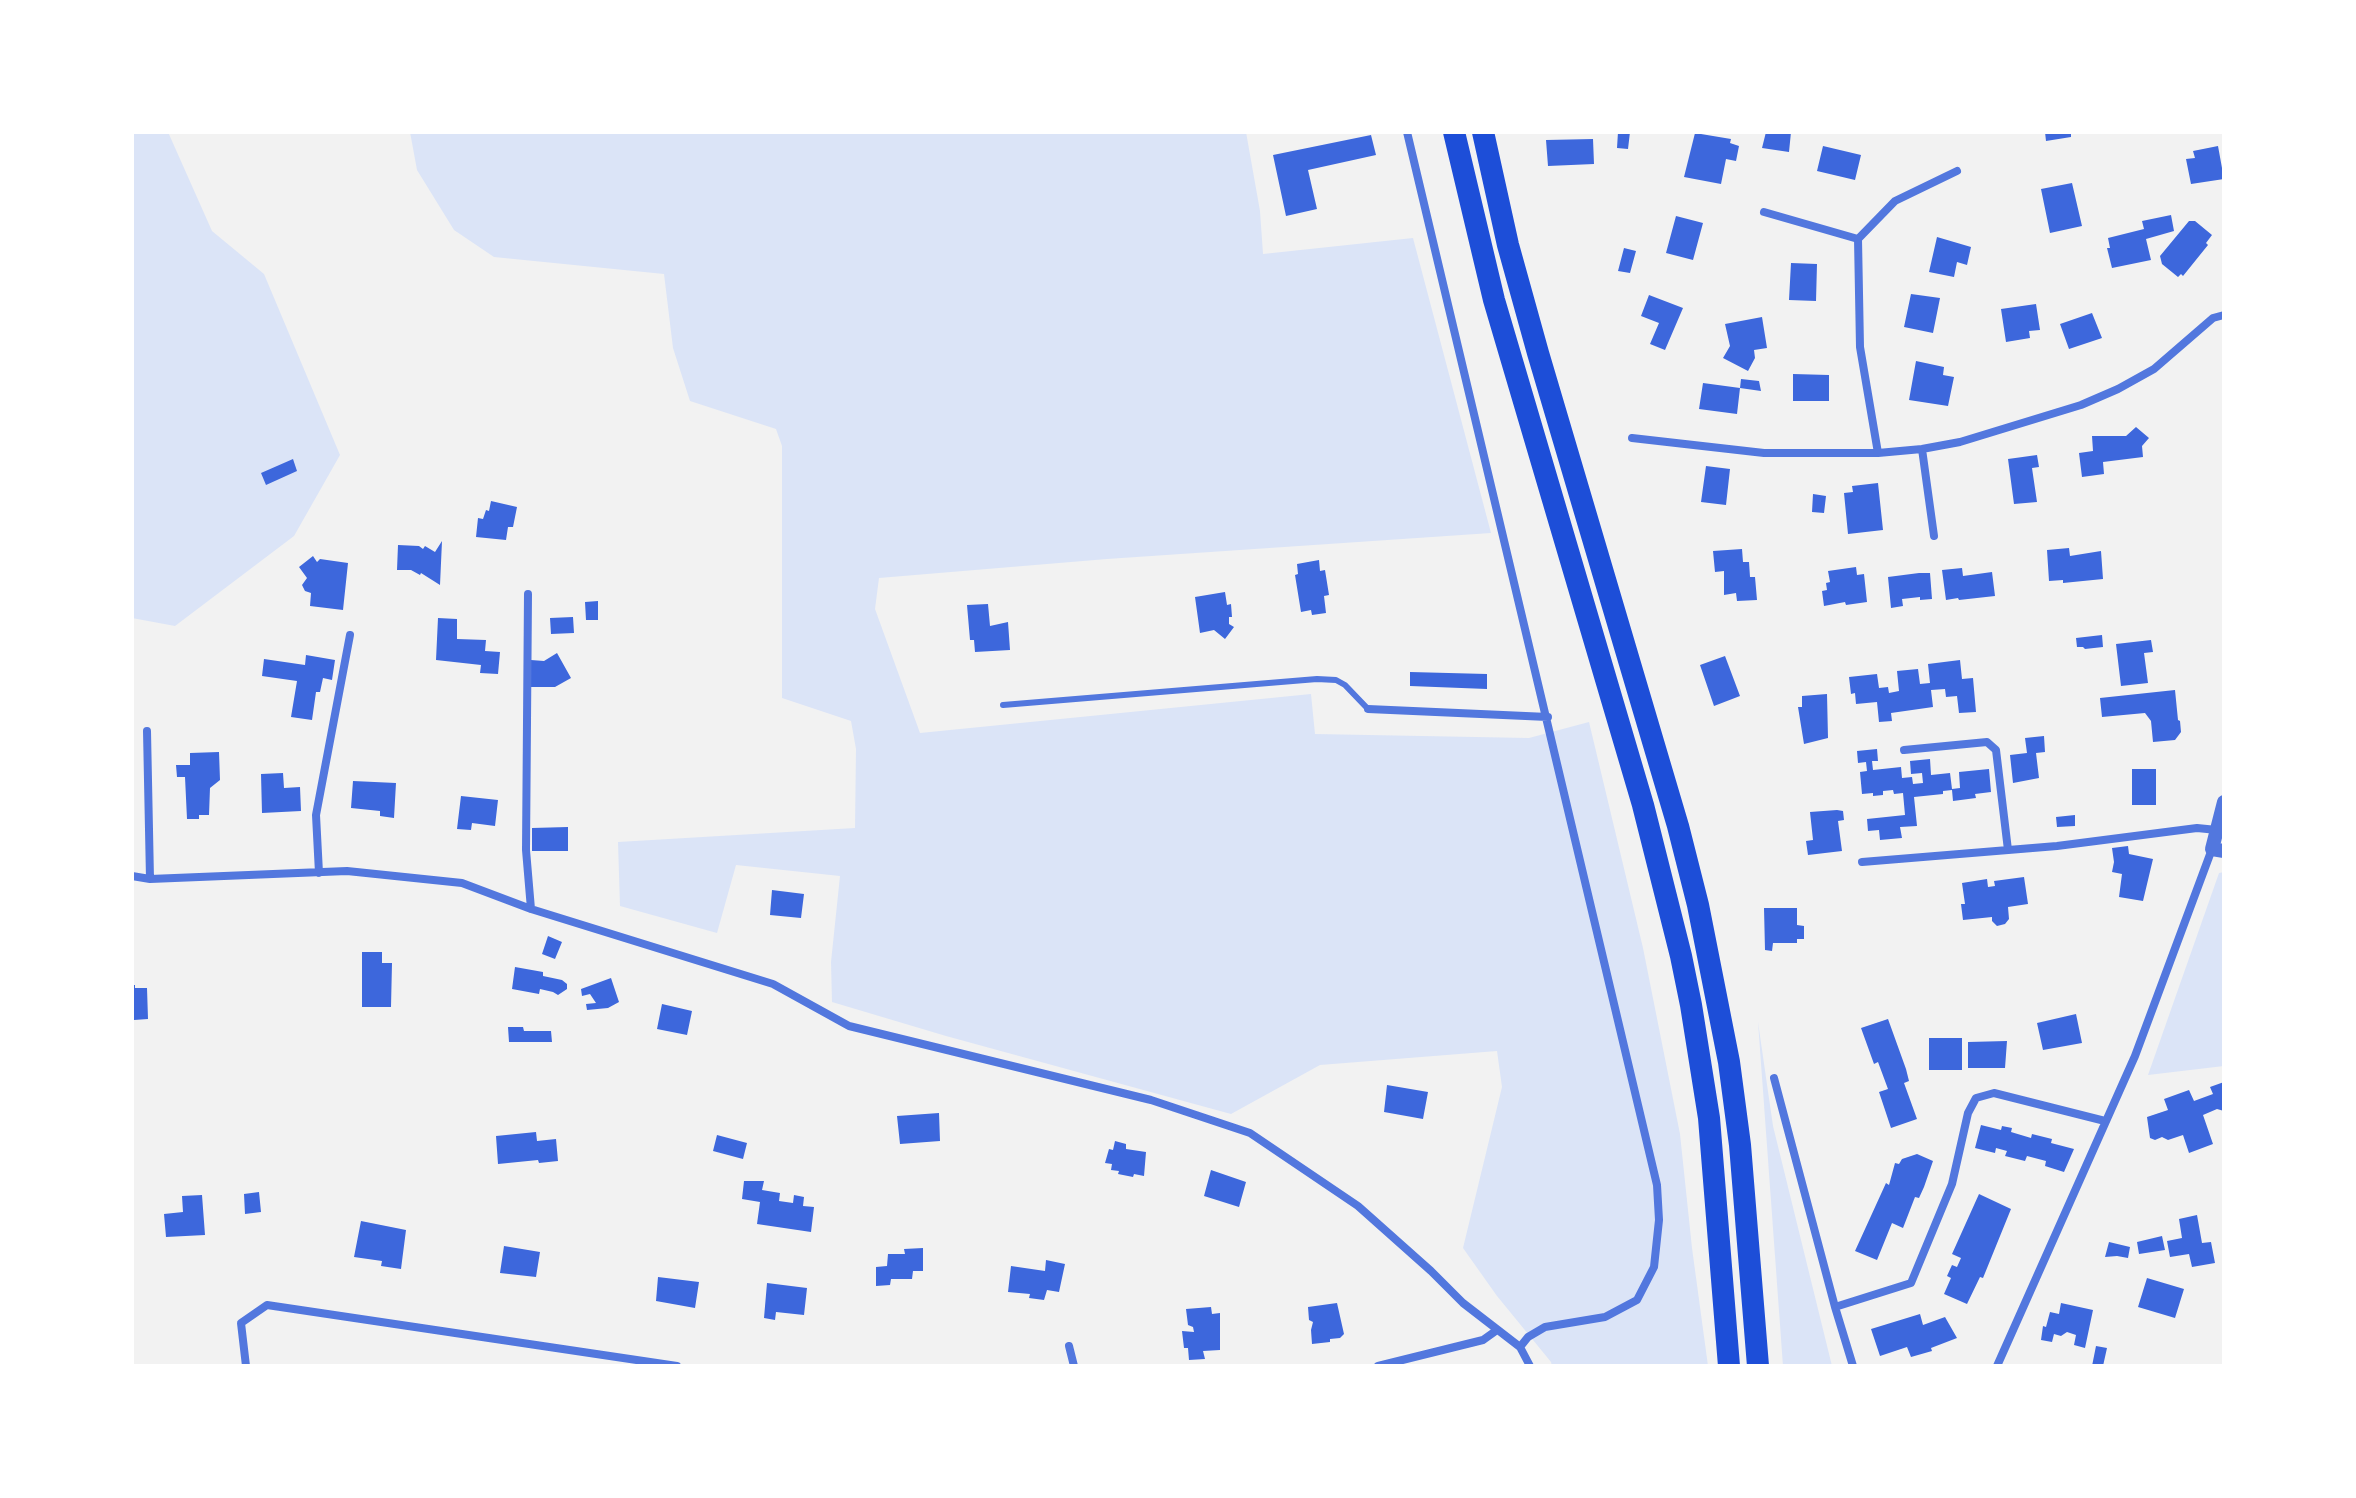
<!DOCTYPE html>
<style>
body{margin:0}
#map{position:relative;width:2356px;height:1498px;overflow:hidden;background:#f2f2f2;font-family:"Nunito Sans",sans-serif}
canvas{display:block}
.frame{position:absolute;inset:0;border:134px solid #fff;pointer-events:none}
</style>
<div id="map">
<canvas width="2356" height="1498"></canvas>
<div class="frame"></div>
</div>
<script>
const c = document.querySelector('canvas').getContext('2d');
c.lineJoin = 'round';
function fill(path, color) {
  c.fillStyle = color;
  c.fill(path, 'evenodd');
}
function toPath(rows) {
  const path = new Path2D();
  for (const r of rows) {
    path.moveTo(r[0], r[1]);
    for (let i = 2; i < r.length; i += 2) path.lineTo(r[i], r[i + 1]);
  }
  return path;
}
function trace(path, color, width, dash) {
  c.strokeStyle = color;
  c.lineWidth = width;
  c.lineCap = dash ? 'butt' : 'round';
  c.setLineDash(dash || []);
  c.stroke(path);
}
fill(toPath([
 [168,132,212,231,264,274,340,455,294,536,175,626,132,618,132,133],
 [410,132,1246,132,1260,211,1263,254,1413,238,1491,533,1107,559,879,578,875,609,920,733,1311,694,1315,734,1529,738,1589,722,1643,948,1680,1134,1692,1248,1708,1366,1552,1366,1551,1362,1497,1296,1463,1248,1502,1087,1497,1051,1320,1065,1231,1114,946,1036,832,1002,831,962,840,876,736,865,717,933,620,906,618,842,855,828,856,749,851,721,782,698,782,446,776,429,690,401,673,348,664,274,494,257,454,230,417,170],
 [2224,872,2224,1066,2148,1075,2219,873],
 [1758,1022,1773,1126,1832,1366,1783,1366]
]), '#dbe4f7');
fill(toPath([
 [1618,132,1630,132,1628,149,1617,148],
 [1766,132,1791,132,1789,152,1762,148],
 [2045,132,2071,132,2071,137,2046,141],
 [1695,133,1731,139,1730,143,1739,146,1736,161,1726,159,1721,184,1684,177],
 [1371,135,1376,155,1308,170,1317,209,1286,216,1273,155],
 [1593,139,1594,164,1548,166,1546,140],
 [1823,146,1861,155,1855,180,1817,171],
 [2218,146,2224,179,2191,184,2186,159,2195,158,2193,151],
 [2072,183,2082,226,2050,233,2041,189],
 [2171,215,2174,231,2146,239,2151,260,2112,268,2107,248,2110,248,2108,238,2144,229,2142,221],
 [1676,216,1703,223,1693,260,1666,253],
 [2189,221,2195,221,2212,235,2206,243,2208,245,2183,276,2181,274,2178,277,2162,264,2160,256],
 [1937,237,1971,247,1967,265,1957,262,1954,277,1929,272],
 [1624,248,1636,251,1630,273,1618,271],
 [1791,263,1817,264,1816,301,1789,300],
 [1911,294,1940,298,1933,333,1904,327],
 [1649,295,1683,308,1665,350,1650,344,1659,323,1641,316],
 [2036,304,2040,330,2029,331,2030,338,2006,342,2001,309],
 [2092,313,2102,338,2069,349,2060,324],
 [1762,317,1767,348,1754,350,1755,358,1748,371,1723,358,1730,346,1725,324],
 [1916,361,1944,367,1943,375,1954,377,1948,406,1909,400],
 [1793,374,1829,375,1829,401,1793,401],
 [1741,379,1759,381,1761,391,1740,388],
 [1703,383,1740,388,1737,414,1699,409],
 [2136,427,2149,438,2142,446,2143,457,2103,462,2104,474,2082,477,2079,453,2093,451,2092,436,2126,436],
 [2037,455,2039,467,2032,468,2037,502,2014,504,2008,459],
 [293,459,297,471,266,485,261,473],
 [1706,466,1730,469,1726,505,1701,502],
 [1878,483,1883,530,1848,534,1844,493,1853,492,1852,486],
 [1813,494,1826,496,1824,513,1812,512],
 [491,501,517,507,513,527,508,527,506,540,476,537,478,518,483,519,486,510,489,511],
 [442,541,440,585,421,573,420,575,411,570,397,570,398,545,419,546,423,549,425,546,435,552],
 [2069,548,2070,556,2101,551,2103,579,2063,583,2063,580,2049,581,2047,550],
 [1742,549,1743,562,1749,562,1750,577,1755,577,1757,600,1737,601,1736,593,1724,595,1724,571,1715,572,1713,551],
 [313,556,317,562,320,559,348,563,343,610,310,606,311,593,305,591,302,585,307,578,299,567],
 [1319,560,1320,571,1325,570,1329,595,1324,596,1326,613,1312,615,1311,610,1301,612,1295,575,1298,574,1297,564],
 [1856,567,1857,575,1864,574,1867,602,1846,605,1845,602,1824,606,1822,591,1827,590,1826,583,1830,582,1828,571],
 [1962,568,1963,576,1992,572,1995,596,1959,600,1958,598,1946,600,1942,570],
 [1919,573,1930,573,1932,599,1920,600,1920,597,1902,599,1903,606,1891,608,1888,577],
 [1225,592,1227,605,1231,604,1232,617,1229,617,1229,624,1234,627,1225,639,1214,630,1200,633,1195,597],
 [598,601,598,620,586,620,585,602],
 [988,604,990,626,1008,622,1010,650,975,652,974,640,970,640,967,605],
 [573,617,574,633,551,634,550,618],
 [438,618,457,619,457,639,486,640,485,651,500,652,498,674,480,673,481,665,436,660],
 [2102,635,2103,647,2085,649,2083,647,2077,647,2076,638],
 [2151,640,2153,652,2144,653,2148,683,2121,686,2116,644],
 [557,653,571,678,555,687,531,687,531,660,544,661],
 [306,655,335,660,332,680,323,678,320,692,316,692,312,720,291,717,297,681,262,676,264,659,305,665],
 [1725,656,1740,696,1714,706,1700,665],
 [1960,660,1962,679,1973,678,1976,712,1959,713,1957,696,1946,697,1945,689,1931,690,1933,707,1891,713,1892,721,1879,722,1877,702,1856,704,1855,693,1851,694,1849,677,1877,674,1879,688,1888,687,1889,693,1899,691,1897,671,1918,669,1920,684,1930,683,1928,664],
 [1410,672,1487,674,1487,689,1410,686],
 [2175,690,2178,720,2180,721,2181,732,2175,740,2153,742,2151,721,2145,713,2102,717,2100,698],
 [1827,694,1828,738,1804,744,1798,707,1802,707,1802,696],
 [2044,736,2045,752,2036,753,2039,778,2013,783,2010,755,2027,753,2025,738],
 [1877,749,1878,761,1872,761,1873,770,1901,767,1902,778,1912,777,1913,784,1923,783,1922,773,1911,774,1910,761,1930,759,1931,775,1950,773,1952,789,1960,788,1959,772,1989,769,1991,792,1975,794,1976,798,1953,801,1952,790,1943,791,1943,794,1914,797,1917,826,1900,827,1902,838,1880,840,1879,830,1868,831,1867,819,1905,815,1903,793,1894,794,1893,790,1883,791,1883,795,1873,796,1873,793,1862,794,1860,772,1867,771,1866,762,1858,763,1857,751],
 [219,752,220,780,210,788,209,815,199,815,199,819,187,819,185,777,177,777,176,765,190,765,190,753],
 [2132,769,2156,769,2156,805,2132,805],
 [283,773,284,788,300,787,301,811,262,813,261,774],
 [353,781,396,783,394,818,380,816,380,811,351,808],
 [461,796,498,800,495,826,472,823,471,830,457,829],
 [1837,810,1843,811,1844,820,1838,821,1842,851,1808,855,1806,841,1813,840,1810,812],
 [2075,815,2075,826,2057,827,2056,817],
 [568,827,568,851,532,851,532,828],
 [2128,846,2129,854,2153,859,2143,901,2119,897,2122,874,2112,872,2114,862,2112,848],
 [2024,877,2028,904,2008,907,2009,919,2005,924,1997,926,1992,921,1992,917,1963,920,1961,904,1965,904,1962,883,1987,879,1988,887,1995,886,1994,881],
 [772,890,804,894,801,918,770,915],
 [1764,908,1797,908,1797,925,1804,926,1804,939,1797,939,1797,943,1773,943,1772,951,1765,950],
 [548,936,562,942,555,959,542,954],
 [362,952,382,952,382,963,392,963,391,1007,362,1007],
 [515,967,543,972,543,976,562,980,567,984,567,989,558,995,553,992,540,989,539,994,512,989],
 [611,978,619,1002,608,1008,587,1010,586,1004,596,1003,590,994,582,996,581,989],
 [132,985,135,985,135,988,147,988,148,1019,134,1020,132,1015],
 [662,1004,692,1011,687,1035,657,1029],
 [2076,1014,2082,1043,2043,1050,2037,1023],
 [1888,1019,1906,1069,1909,1081,1904,1083,1917,1119,1891,1128,1879,1092,1888,1089,1878,1062,1874,1064,1861,1028],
 [508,1027,523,1027,524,1031,551,1031,552,1042,509,1042],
 [1929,1038,1962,1038,1962,1070,1929,1070],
 [2007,1041,2005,1068,1968,1068,1968,1042],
 [2224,1082,2224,1111,2217,1109,2203,1115,2213,1144,2189,1153,2183,1135,2168,1140,2162,1137,2155,1140,2150,1138,2147,1117,2168,1110,2164,1099,2189,1090,2194,1101,2213,1094,2210,1087],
 [1387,1085,1428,1092,1423,1119,1384,1112],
 [939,1113,940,1141,900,1144,897,1116],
 [1981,1125,2001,1130,2002,1126,2012,1128,2011,1132,2031,1138,2032,1134,2052,1139,2051,1143,2074,1149,2064,1172,2045,1166,2046,1161,2027,1156,2025,1161,2005,1156,2007,1151,1996,1148,1995,1153,1975,1148],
 [536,1132,537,1141,556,1139,558,1161,539,1163,538,1160,498,1164,496,1136],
 [717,1135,747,1143,743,1159,713,1151],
 [1115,1141,1126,1144,1126,1149,1146,1152,1144,1176,1134,1174,1133,1177,1118,1174,1119,1171,1111,1170,1112,1164,1105,1163,1109,1149,1113,1150],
 [1917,1154,1933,1161,1924,1187,1919,1198,1915,1197,1903,1228,1892,1223,1877,1260,1855,1251,1886,1183,1889,1185,1895,1163,1899,1164,1902,1159],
 [1211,1170,1246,1182,1239,1207,1204,1196],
 [744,1181,764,1181,762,1190,780,1193,779,1201,793,1203,794,1195,804,1197,803,1206,814,1207,811,1232,757,1224,760,1202,742,1199],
 [259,1192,261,1212,245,1214,244,1194],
 [1979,1194,2011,1209,1983,1278,1980,1277,1967,1304,1944,1294,1951,1278,1947,1276,1952,1265,1957,1267,1961,1258,1952,1254],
 [202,1195,205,1235,166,1237,164,1214,183,1212,182,1196],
 [2197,1215,2202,1243,2211,1242,2215,1263,2192,1267,2189,1254,2170,1257,2167,1241,2182,1238,2179,1219],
 [361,1221,406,1230,401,1269,381,1266,382,1261,354,1257],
 [2162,1236,2165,1250,2139,1254,2137,1242],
 [2109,1242,2130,1247,2128,1258,2117,1256,2105,1257],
 [504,1246,540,1252,536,1277,500,1273],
 [923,1248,923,1271,913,1271,912,1279,891,1279,890,1285,876,1286,876,1267,887,1266,888,1254,905,1254,904,1249],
 [1046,1260,1065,1264,1059,1292,1047,1290,1044,1300,1029,1298,1030,1294,1008,1292,1011,1266,1045,1271],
 [658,1277,699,1282,695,1308,656,1301],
 [2147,1278,2184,1289,2175,1318,2138,1307],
 [767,1283,807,1288,804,1315,776,1312,775,1320,764,1318],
 [1337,1303,1344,1334,1340,1338,1330,1339,1330,1342,1312,1344,1311,1330,1313,1322,1309,1320,1308,1307],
 [2061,1303,2093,1310,2085,1348,2074,1345,2076,1335,2067,1332,2061,1336,2054,1334,2052,1342,2041,1340,2043,1326,2046,1327,2050,1312,2059,1314],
 [1211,1307,1212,1314,1220,1313,1220,1350,1203,1351,1205,1359,1189,1360,1188,1348,1184,1348,1182,1331,1194,1332,1193,1327,1188,1325,1186,1309],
 [1920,1314,1923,1325,1945,1317,1957,1338,1931,1348,1932,1351,1911,1357,1907,1347,1880,1356,1871,1329],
 [2096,1346,2107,1348,2103,1366,2092,1366]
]), '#3d67dc');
trace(toPath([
 [1003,705,1317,679,1336,680,1345,685,1368,709]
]), '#5277de', 6);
trace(toPath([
 [1407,132,1657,1185,1659,1220,1654,1267,1637,1300,1605,1317,1545,1327,1528,1337,1520,1347],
 [1764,212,1858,239],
 [1632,438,1764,453,1878,453,1922,449,1960,442,2081,405,2118,389,2154,369,2213,318,2224,315],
 [1922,449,1934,536],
 [1878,453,1860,347,1858,239,1895,201,1957,171],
 [528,594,526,850,531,909],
 [1368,709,1548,717],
 [147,731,150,879],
 [1904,750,1987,742,1996,750,2008,850],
 [1862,862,2057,846,2197,828,2217,830],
 [319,873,316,815,350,635],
 [132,876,150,879,347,871,462,883,531,909,773,984,849,1026,1151,1100,1250,1133,1358,1206,1431,1271,1463,1303,1520,1347,1530,1366],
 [1774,1078,1835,1307,1853,1366],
 [1835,1307,1911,1283,1952,1184,1968,1113,1976,1098,1994,1093,2105,1121],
 [1069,1346,1074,1366],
 [246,1366,241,1323,267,1305,677,1366],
 [1378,1366,1483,1340,1497,1330],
 [1997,1366,2135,1056,2212,849]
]), '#5277de', 8);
trace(toPath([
 [2224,802,2212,849,2224,851]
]), '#5277de', 14);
trace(toPath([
 [1454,132,1494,300,1643,805,1681,956,1691,1005,1709,1118,1729,1366],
 [1483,132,1508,245,1538,353,1678,826,1698,905,1729,1062,1740,1145,1758,1366]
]), '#1d4ed8', 22);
</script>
